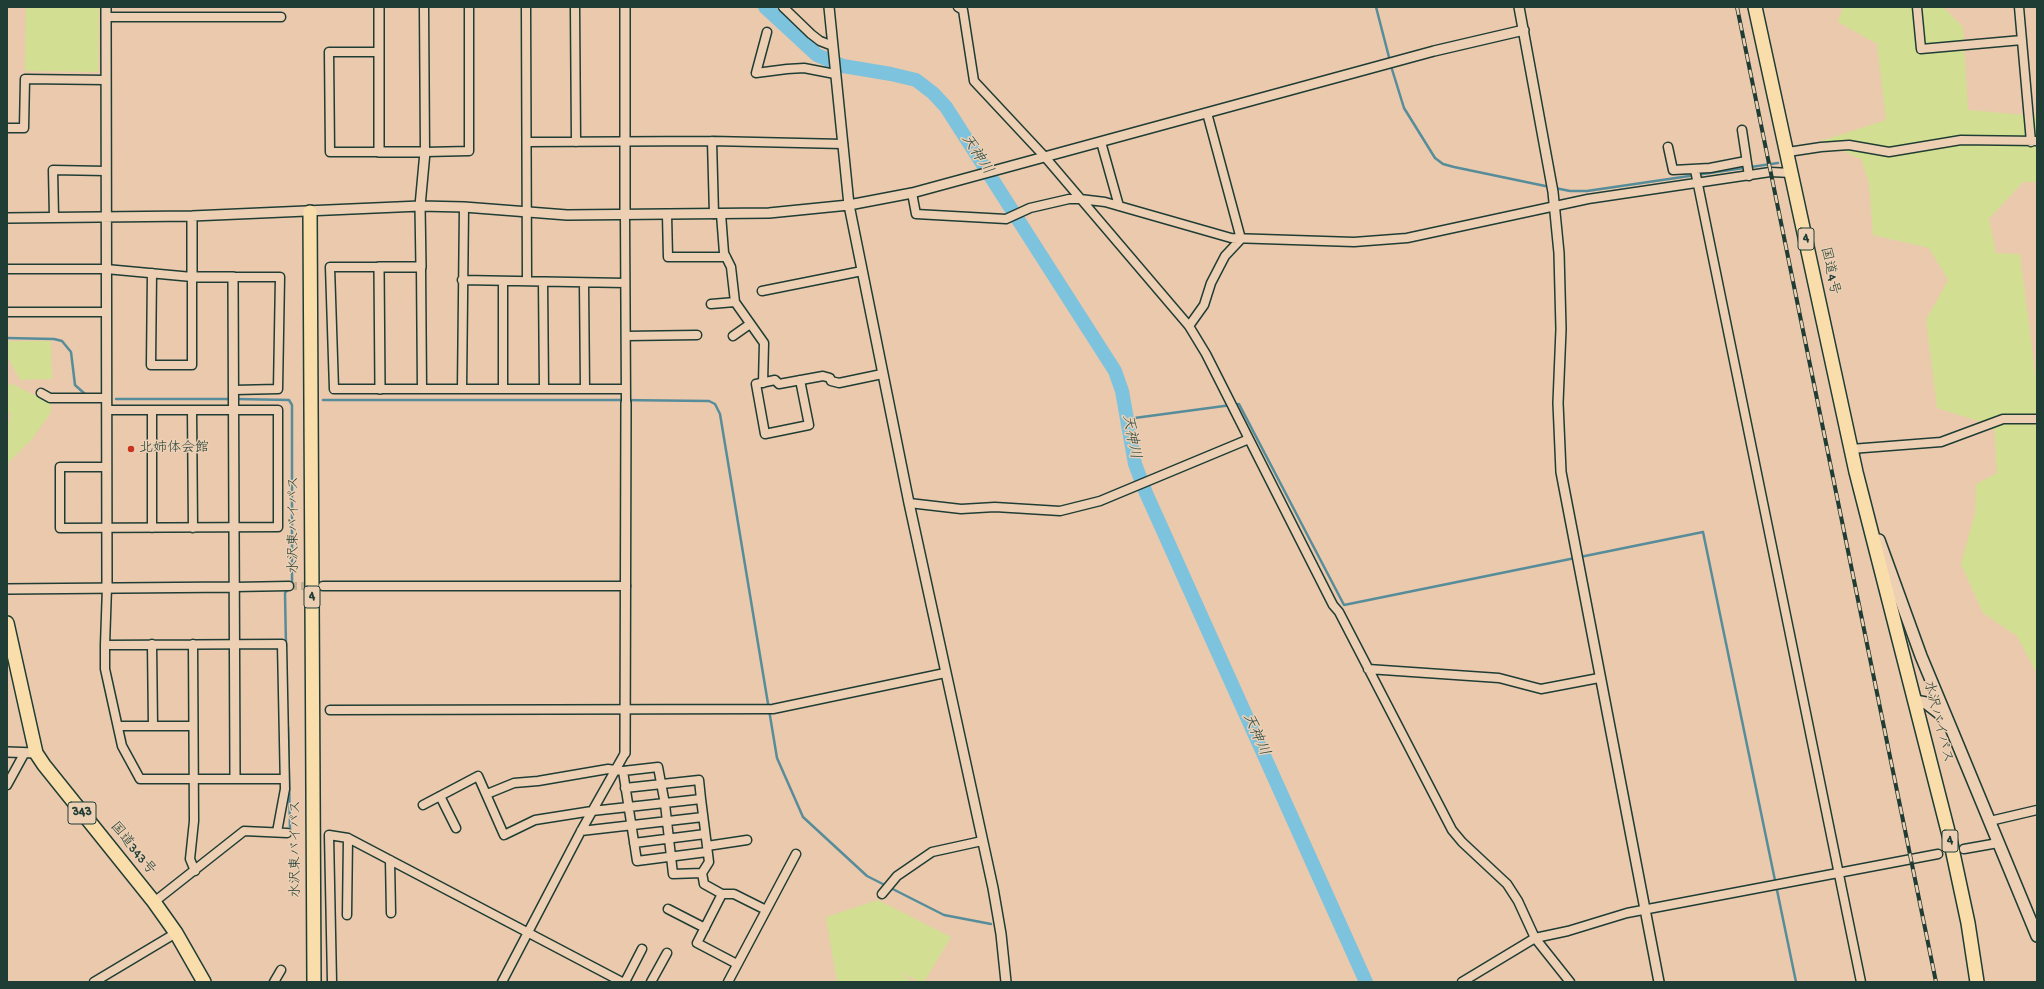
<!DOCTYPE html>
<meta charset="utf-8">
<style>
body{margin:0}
#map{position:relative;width:2044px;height:989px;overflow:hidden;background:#eac9ad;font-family:"Gochi Hand",sans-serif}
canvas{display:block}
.frame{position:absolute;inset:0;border:8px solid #1f3d34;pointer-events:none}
</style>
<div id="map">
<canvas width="2044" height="989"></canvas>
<div class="frame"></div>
</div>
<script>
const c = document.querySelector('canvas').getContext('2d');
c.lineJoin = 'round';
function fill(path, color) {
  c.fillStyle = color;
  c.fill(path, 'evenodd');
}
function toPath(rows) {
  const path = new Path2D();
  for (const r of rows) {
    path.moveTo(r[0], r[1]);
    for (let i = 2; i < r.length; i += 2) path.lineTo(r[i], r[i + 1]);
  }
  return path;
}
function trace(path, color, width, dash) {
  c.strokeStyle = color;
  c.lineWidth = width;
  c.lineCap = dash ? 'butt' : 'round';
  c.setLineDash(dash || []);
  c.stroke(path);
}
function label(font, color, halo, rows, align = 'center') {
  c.font = font + ' "Gochi Hand","Klee One",sans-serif';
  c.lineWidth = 3;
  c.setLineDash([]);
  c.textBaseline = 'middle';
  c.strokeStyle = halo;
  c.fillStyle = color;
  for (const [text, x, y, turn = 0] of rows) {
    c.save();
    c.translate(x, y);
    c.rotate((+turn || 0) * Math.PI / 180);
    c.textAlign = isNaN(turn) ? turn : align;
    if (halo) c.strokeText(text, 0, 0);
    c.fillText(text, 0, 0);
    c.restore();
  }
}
fill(toPath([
 [26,7,99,7,98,72,25,71],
 [1843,7,1943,7,1963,27,1968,110,2037,116,2037,182,2023,182,1989,219,1996,253,2020,254,2037,387,2037,674,2017,636,1983,613,1961,564,1975,513,1976,484,1997,473,1994,426,1937,408,1926,320,1948,280,1929,248,1873,235,1869,183,1861,159,1821,141,1886,120,1877,44,1838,22],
 [7,341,51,341,52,379,20,380,7,356],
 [12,384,51,403,51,412,32,439,7,464,7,433,11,413,7,412,7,385],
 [878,900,951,937,924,982,920,982,899,972,913,982,837,982,826,917]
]), '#d2df92');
trace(toPath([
 [1376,7,1390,61],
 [1391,66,1404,108,1435,158,1443,164,1454,167,1550,187],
 [1555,188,1570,191,1587,191,1778,163],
 [7,338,54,339,62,341,71,352,75,385,85,394],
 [116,399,231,399],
 [236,399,289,400,292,405,292,585,285,593,286,646],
 [323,400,619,400,709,401,715,404,720,414,777,758,803,817,867,876,944,915,991,924],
 [1127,419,1239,404,1344,605,1703,532,1796,982],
 [288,727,290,829]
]), '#578d9a', 2.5);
trace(toPath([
 [765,7,817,55,843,66,891,74,916,80,933,93,946,107,1115,371,1122,391,1135,464,1146,493,1366,982]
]), '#7dc3de', 14);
trace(toPath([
 [289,586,317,586]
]), '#c1ad95', 8, [8, 4]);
const minor = toPath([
 [424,7,425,152,469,151,469,7],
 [526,7,527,281],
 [575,7,576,142],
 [783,7,811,34,820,41,833,46],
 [958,7,963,10,974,81,1045,157,1189,326,1206,354,1333,605,1339,612,1452,830,1462,842,1507,884,1518,901,1535,938,1570,982],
 [1917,7,1921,49,2022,40],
 [2019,7,2031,142],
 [106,17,281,17],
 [767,32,756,73,787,69,804,68,835,74],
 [379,52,329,52,330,152,379,152],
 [1207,113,1241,239],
 [7,128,24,128,25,79,106,80],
 [1742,130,1749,176],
 [712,141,714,214],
 [527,142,712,141,843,144],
 [1101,142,1119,206],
 [1668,147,1673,170,1710,168,1746,161],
 [1788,152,1821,147,1849,145,1889,152,1961,140,2037,141],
 [1695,170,1861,982],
 [912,193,916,214,1006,219,1030,208,1069,199,1080,199,1105,202,1231,238,1354,242,1407,238,1588,199,1770,172,1792,173],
 [721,214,724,253,731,267,735,302,764,343,763,383],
 [625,215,626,403],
 [667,215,668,257,726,257],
 [54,217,53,170,106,171],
 [379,267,330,267,334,389,626,389],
 [421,267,422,389],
 [7,269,106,269,192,277,192,365,151,365,152,273],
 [233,277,280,277,278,389,234,390],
 [462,280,625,283],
 [503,281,503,389],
 [543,282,544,389],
 [584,283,585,389],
 [762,291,862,271],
 [711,304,735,302],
 [7,312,106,312],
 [1189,326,1204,305,1211,283,1225,256,1241,239],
 [626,336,697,335],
 [733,336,750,324],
 [800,380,809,425,765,434,756,384,775,380,779,384,823,376,830,378,831,381,839,383,882,374],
 [462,389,464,207],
 [41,393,50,398,106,398],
 [152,410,152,528],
 [192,410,193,528],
 [1851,449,1941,442,2003,419,2037,419],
 [106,467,60,467,60,528,278,527,278,410,107,410],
 [909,503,961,509,995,507,1060,511,1100,501,1249,439],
 [323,586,626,586],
 [234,587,289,586],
 [152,644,153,726],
 [193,644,194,821,190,859,195,871],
 [105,645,107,587],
 [1368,669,1499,678,1541,689,1599,678],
 [330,710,773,709,945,673],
 [118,726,193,726],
 [623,771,658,767,665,804,673,874,702,873],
 [7,785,24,754],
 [625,788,699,780,701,799],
 [487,794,514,783,538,781,608,769,623,771,637,861,707,852],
 [440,796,456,828],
 [423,805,478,776,504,835,535,820,592,811,701,799,709,862,702,873,704,884,722,894,734,894,766,910],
 [1990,821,2037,810],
 [581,831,703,817],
 [277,832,285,789,282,644,105,645,105,669,122,746,140,779,284,779],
 [634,843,705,834],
 [707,846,747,840],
 [1964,849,1998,843],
 [390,860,391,913],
 [722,894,697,943,737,964],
 [882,894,897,876,932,852,982,841],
 [154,902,244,831,287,833],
 [668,909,705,928],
 [347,915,348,838],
 [94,982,176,933],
 [274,982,281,970],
 [332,982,329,835,348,838,622,982],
 [502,982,581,831,625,753],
 [625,982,642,949],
 [651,982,667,953],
 [728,982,796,854],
 [1462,982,1535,938,1568,931,1627,913,1938,854]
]);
const tertiary = toPath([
 [106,7,107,587],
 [379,7,379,152,425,152,420,206,421,267,379,267,380,389],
 [625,7,625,215],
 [829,7,849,205,909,503,993,888,1001,934,1006,982],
 [1519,7,1553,192,1559,253,1561,329,1558,403,1561,472,1659,982],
 [192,216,192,277,233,277,235,778],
 [7,218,192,216,420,206,464,207,567,215,769,213,849,205,912,193,1434,51,1524,30],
 [7,589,234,587],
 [7,752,36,753],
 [625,753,626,403]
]);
const secondary = toPath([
 [1879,540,1921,656,1951,728],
 [1915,701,1926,703,1939,713,1951,728,2037,936]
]);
const trunk = toPath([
 [1755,7,1856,472,1950,839,1968,923,1977,982],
 [310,212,314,982],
 [7,623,36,753,44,765,154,902,176,933,204,982]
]);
trace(minor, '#1f3d34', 11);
trace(tertiary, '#1f3d34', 12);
trace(secondary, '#1f3d34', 14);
trace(trunk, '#1f3d34', 16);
trace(minor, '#edd0b4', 8);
trace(tertiary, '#edd0b4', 9);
trace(secondary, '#edd0b4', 11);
trace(trunk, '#f9deab', 13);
const rail = toPath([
 [1737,7,1936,982]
]);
trace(rail, '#1f3d34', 4);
trace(rail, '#edd0b4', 2.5, [8]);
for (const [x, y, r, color] of [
 [131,449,4,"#c8321e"]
]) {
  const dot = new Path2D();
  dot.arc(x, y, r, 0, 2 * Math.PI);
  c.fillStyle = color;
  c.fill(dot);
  trace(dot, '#edd0b4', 1.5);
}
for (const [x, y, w] of [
 [1806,239,16],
 [312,597,16],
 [82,813,28],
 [1950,841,16]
]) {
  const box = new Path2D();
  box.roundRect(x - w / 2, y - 11, w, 22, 3);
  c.fillStyle = '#edd0b4';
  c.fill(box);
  trace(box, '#1f3d34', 1);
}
label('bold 13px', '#1f3d34', null, [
 ["4",1806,239],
 ["4",312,597],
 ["343",82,813],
 ["4",1950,841]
]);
label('14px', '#1f3d34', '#edd0b4', [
 ["国道4号",1829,271,78],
 ["水沢東バイパス",295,525,-90],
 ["水沢バイパス",1937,722,76],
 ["国道343号",132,849,51],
 ["水沢東バイパス",297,849,-90]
]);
label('14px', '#1f3d34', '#edd0b4', [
 ["北姉体会館",139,449]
], 'left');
label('italic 15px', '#284a45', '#edd0b4', [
 ["天神川",976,155,57],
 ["天神川",1130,437,79],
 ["天神川",1255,735,66]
]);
</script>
